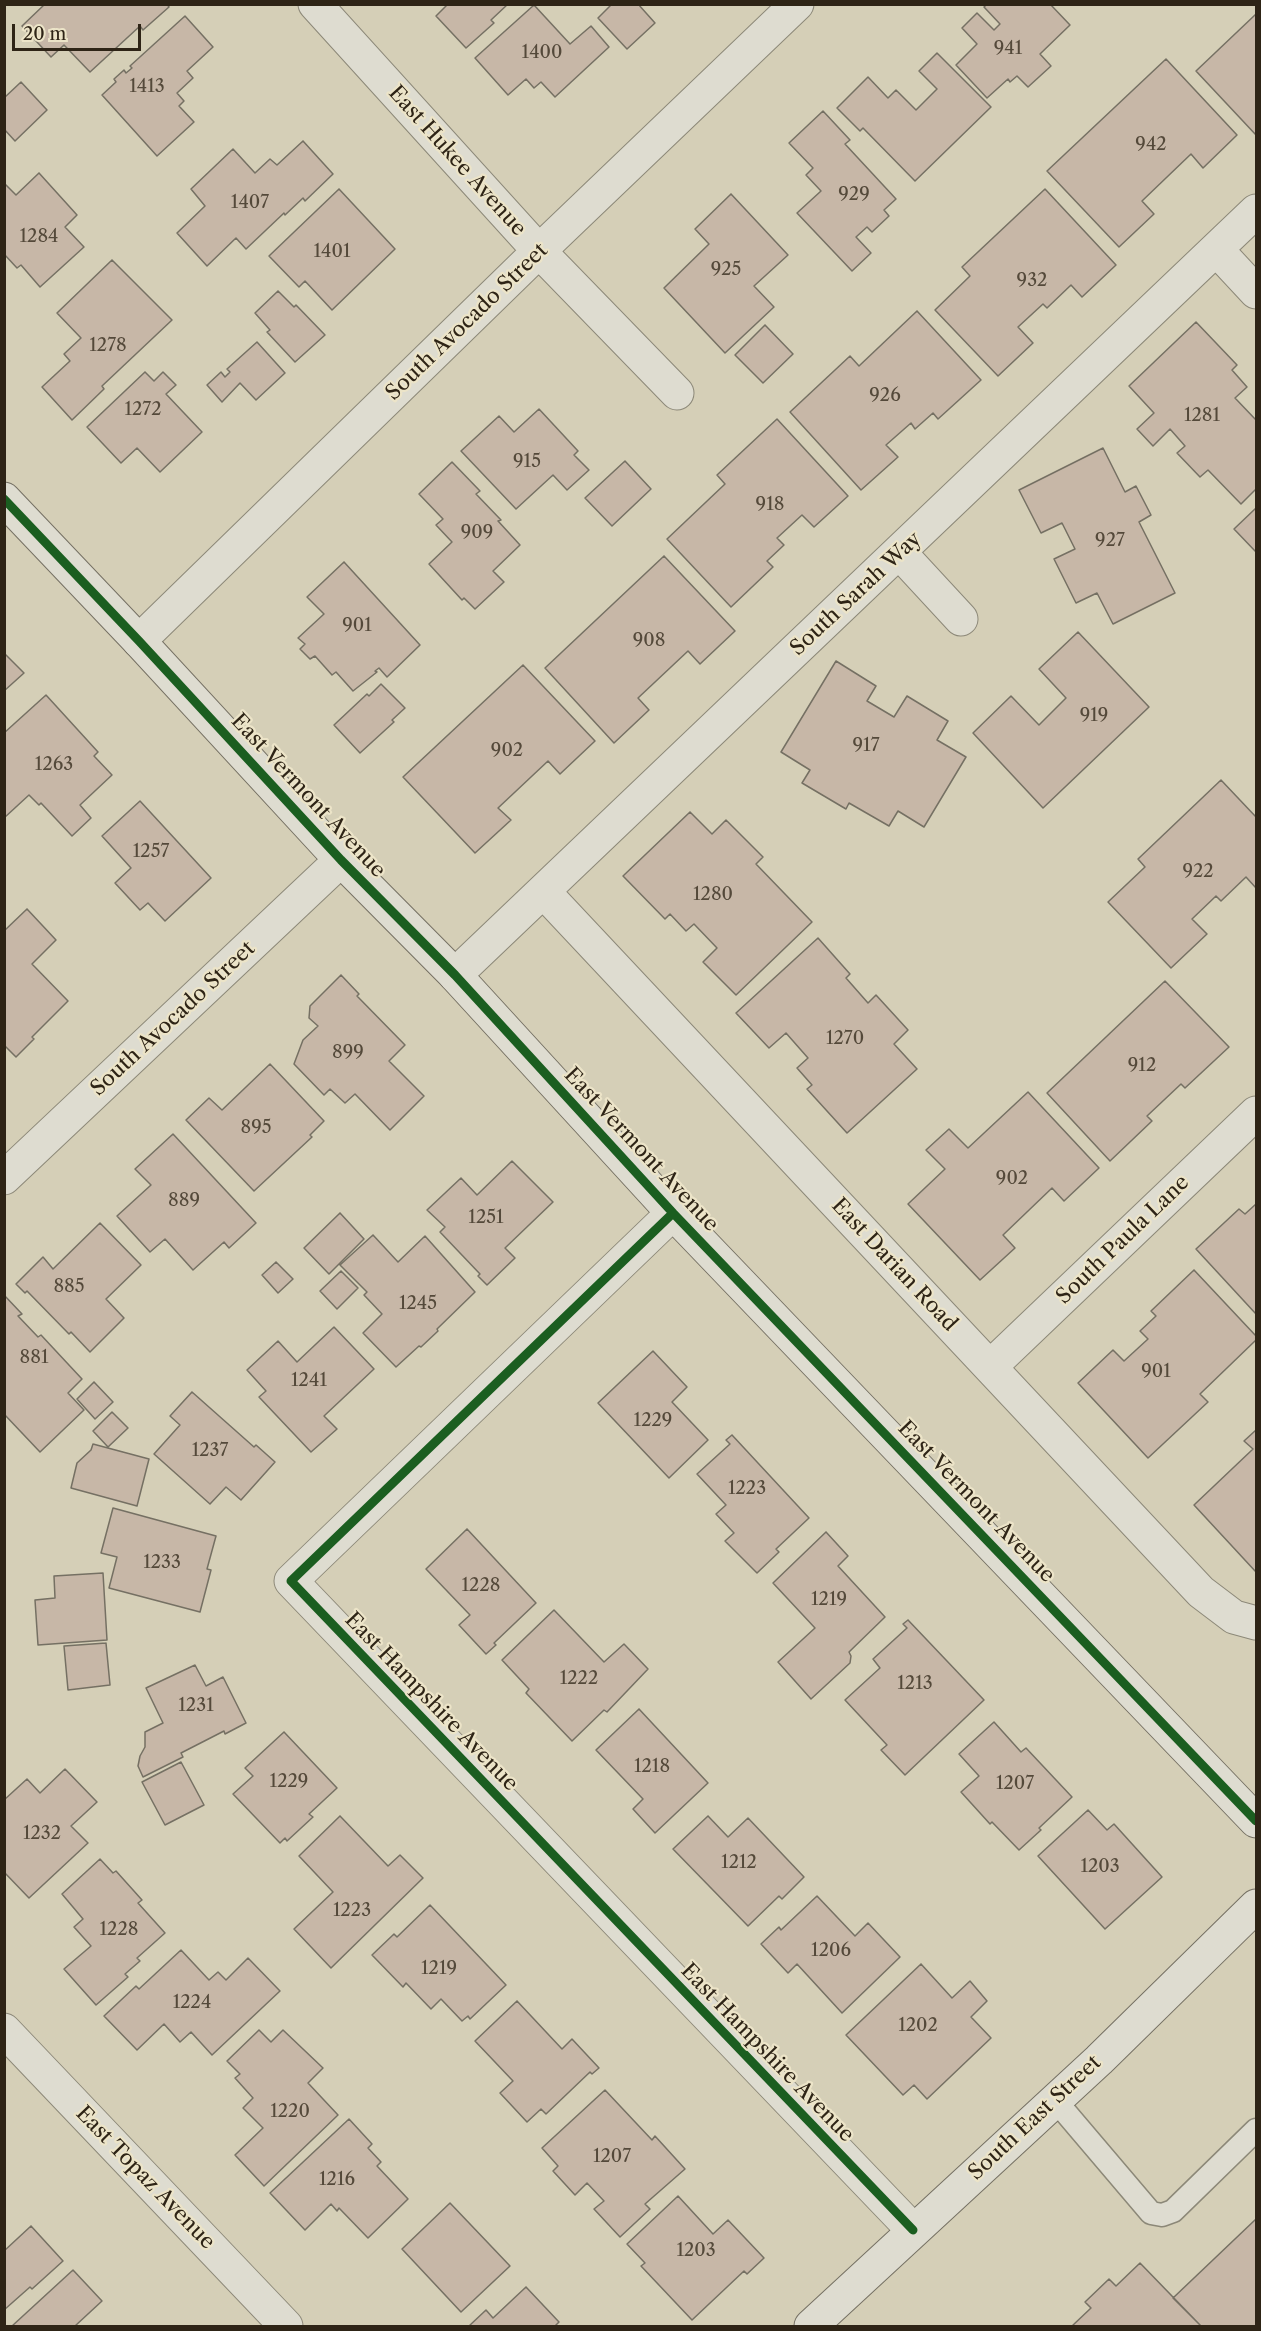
<!DOCTYPE html>
<style>
body{margin:0}
#map{position:relative;width:1261px;height:2331px;overflow:hidden;background:#d5cfb7;font-family:"Libre Caslon Text",serif}
canvas{display:block}
.frame{position:absolute;inset:0;border:6px solid #2e2416;pointer-events:none}
.scale{position:absolute;left:12px;top:24px;width:129px;height:27px;box-sizing:border-box;border:3px solid #2e2416;border-top:0;padding-left:8px;font-size:18px;line-height:21px;white-space:nowrap;color:#2e2416;-webkit-text-stroke:4px #ece4c8;paint-order:stroke}
</style>
<div id="map">
<canvas width="1261" height="2331"></canvas>
<div class="frame"></div>
<div class="scale">20 m</div>
</div>
<script>
const c = document.querySelector('canvas').getContext('2d');
c.lineJoin = 'round';
function fill(path, color) {
  c.fillStyle = color;
  c.fill(path, 'evenodd');
}
function toPath(rows) {
  const path = new Path2D();
  for (const r of rows) {
    path.moveTo(r[0], r[1]);
    for (let i = 2; i < r.length; i += 2) path.lineTo(r[i], r[i + 1]);
  }
  return path;
}
function trace(path, color, width, dash) {
  c.strokeStyle = color;
  c.lineWidth = width;
  c.lineCap = dash ? 'butt' : 'round';
  c.setLineDash(dash || []);
  c.stroke(path);
}
function label(font, color, halo, rows, align = 'center') {
  c.font = font + ' "Libre Caslon Text",serif';
  c.lineWidth = 4.5;
  c.setLineDash([]);
  c.textBaseline = 'middle';
  c.strokeStyle = halo;
  c.fillStyle = color;
  for (const [text, x, y, turn = 0] of rows) {
    c.save();
    c.translate(x, y);
    c.rotate((+turn || 0) * Math.PI / 180);
    c.textAlign = isNaN(turn) ? turn : align;
    if (halo) c.strokeText(text, 0, 0);
    c.fillText(text, 0, 0);
    c.restore();
  }
}
const building = toPath([
 [45,4,167,4,169,7,143,30,140,26,90,72,64,45,51,57,22,26,45,4],
 [448,4,508,4,491,20,494,23,466,48,436,16,448,4],
 [612,4,638,4,655,23,627,49,598,18,612,4],
 [987,4,1050,4,1070,25,1040,54,1051,66,1028,87,1017,76,1010,82,1008,79,987,98,956,65,977,44,962,28,977,13,994,30,1000,24,984,7,987,4],
 [534,5,570,44,591,26,609,47,555,97,541,82,534,88,526,79,508,95,475,58,534,5],
 [1256,14,1256,135,1196,71,1256,14],
 [185,16,213,47,187,71,193,78,177,93,184,101,179,106,194,122,157,156,102,95,116,82,114,79,124,70,126,73,132,68,130,66,185,16],
 [937,53,991,107,915,181,863,128,860,131,837,108,868,77,888,98,896,90,916,110,937,89,919,71,937,53],
 [1166,59,1237,135,1203,168,1191,154,1142,201,1154,214,1119,247,1047,171,1166,59],
 [21,82,47,110,15,141,4,129,4,98,21,82],
 [823,111,850,140,845,144,896,199,884,210,889,216,872,232,867,227,856,237,871,253,852,271,797,213,821,191,806,175,813,168,789,143,823,111],
 [303,141,333,174,305,201,303,198,285,215,284,213,246,249,236,238,207,266,177,233,205,206,191,189,233,149,255,173,270,159,277,165,303,141],
 [39,173,77,215,65,227,84,247,40,287,21,265,17,268,4,254,4,183,16,195,39,173],
 [339,189,395,249,332,310,305,281,299,287,269,256,339,189],
 [1045,189,1116,265,1082,297,1071,285,1047,308,1043,304,1018,327,1033,343,998,376,935,310,970,276,962,267,1045,189],
 [731,194,788,255,754,286,774,307,725,353,664,288,709,244,695,229,731,194],
 [112,260,172,320,102,386,104,389,72,420,42,387,70,361,64,354,81,338,57,313,112,260],
 [278,291,294,307,296,305,325,335,295,362,267,332,270,330,255,313,278,291],
 [917,311,981,380,938,419,933,413,915,429,911,423,886,445,898,457,861,490,790,412,850,356,859,366,917,311],
 [1196,322,1237,365,1232,370,1247,387,1235,398,1256,420,1256,489,1241,504,1208,470,1200,477,1177,453,1185,446,1170,429,1153,446,1137,429,1154,413,1129,386,1196,322],
 [765,325,793,354,763,383,735,355,765,325],
 [257,342,285,373,256,400,240,383,222,402,207,385,221,372,225,377,230,372,227,369,257,342],
 [145,372,154,381,163,372,176,385,166,394,202,432,160,472,137,448,121,463,87,427,145,372],
 [539,409,578,451,574,455,589,470,567,490,553,475,516,509,461,451,499,416,514,432,539,409],
 [777,419,848,496,814,527,802,515,777,538,784,545,767,561,773,567,731,607,667,539,725,484,717,475,777,419],
 [1103,448,1125,492,1136,486,1151,515,1139,522,1175,593,1113,624,1097,593,1076,603,1054,559,1075,549,1062,523,1041,533,1019,490,1103,448],
 [625,461,651,489,612,526,585,498,625,461],
 [452,462,480,491,476,494,501,520,498,521,520,545,493,571,504,582,475,609,464,598,462,600,429,564,452,542,436,525,443,519,419,494,452,462],
 [1256,508,1256,552,1234,529,1256,508],
 [664,556,735,631,700,664,688,651,638,698,649,710,614,743,545,668,664,556],
 [344,562,420,645,387,677,379,668,375,671,377,672,353,691,336,672,332,675,315,656,310,659,300,649,305,644,298,638,324,614,307,597,344,562],
 [1078,632,1149,707,1043,808,973,733,1011,696,1039,725,1066,698,1039,669,1078,632],
 [4,653,24,673,4,691,4,653],
 [836,661,876,686,867,701,894,717,907,696,948,721,937,740,966,757,924,827,898,811,889,826,849,803,846,809,802,783,810,770,781,752,836,661],
 [523,665,595,741,560,774,548,761,498,808,511,820,475,853,403,777,523,665],
 [381,684,405,708,392,720,394,722,360,753,334,725,367,694,369,696,381,684],
 [46,695,98,752,94,756,112,775,80,805,91,818,72,836,41,803,39,805,29,795,4,818,4,733,46,695],
 [1221,780,1256,817,1256,888,1246,877,1221,901,1216,896,1192,919,1207,934,1171,968,1108,902,1145,867,1138,859,1221,780],
 [140,801,211,878,165,921,148,903,140,910,115,883,131,868,102,836,140,801],
 [690,812,712,834,726,820,763,857,756,864,812,922,736,995,703,962,717,948,694,924,686,931,670,914,665,919,623,876,690,812],
 [27,909,56,940,32,964,68,1001,32,1037,34,1039,16,1057,4,1045,4,931,27,909],
 [818,938,850,974,846,978,868,1003,876,995,908,1030,894,1044,917,1069,847,1133,807,1089,812,1085,797,1068,808,1058,786,1033,769,1048,736,1013,818,938],
 [341,975,359,994,357,996,405,1045,389,1061,424,1096,390,1130,355,1094,345,1103,330,1089,324,1095,294,1064,303,1040,318,1026,309,1018,310,1006,341,975],
 [1165,981,1229,1047,1185,1088,1181,1084,1147,1116,1152,1121,1110,1161,1047,1093,1165,981],
 [270,1064,324,1121,310,1135,312,1137,254,1191,186,1120,209,1098,222,1110,270,1064],
 [1028,1092,1099,1168,1064,1201,1052,1188,1003,1235,1015,1248,980,1280,908,1204,945,1169,926,1150,949,1129,968,1148,1028,1092],
 [173,1134,256,1223,229,1248,224,1242,193,1270,165,1239,150,1252,117,1216,151,1185,135,1169,173,1134],
 [512,1161,553,1202,505,1248,515,1258,487,1285,478,1276,480,1274,440,1232,445,1227,427,1210,461,1178,477,1195,512,1161],
 [1256,1204,1256,1314,1196,1249,1239,1209,1245,1214,1256,1204],
 [340,1213,364,1239,329,1274,304,1248,340,1213],
 [100,1223,141,1265,106,1299,124,1318,90,1352,71,1332,69,1334,27,1291,25,1293,16,1284,43,1257,53,1269,100,1223],
 [373,1235,398,1262,425,1236,475,1292,437,1329,438,1331,421,1347,419,1346,396,1367,363,1333,382,1314,364,1295,367,1292,340,1265,373,1235],
 [276,1262,293,1279,278,1293,262,1275,276,1262],
 [1194,1270,1256,1336,1256,1340,1200,1394,1208,1402,1148,1458,1078,1383,1113,1350,1124,1361,1148,1339,1140,1331,1156,1316,1151,1311,1194,1270],
 [341,1271,358,1288,337,1309,320,1291,341,1271],
 [4,1295,22,1314,18,1316,38,1337,41,1335,82,1379,68,1393,84,1410,40,1452,4,1414,4,1295],
 [334,1327,374,1369,324,1416,337,1429,311,1452,259,1397,266,1391,247,1370,278,1341,297,1362,334,1327],
 [653,1351,687,1387,672,1402,708,1440,669,1478,598,1403,653,1351],
 [94,1382,113,1402,95,1419,77,1399,94,1382],
 [192,1392,254,1447,256,1445,275,1462,241,1500,226,1487,210,1504,154,1454,180,1425,170,1416,192,1392],
 [112,1412,128,1428,108,1447,93,1431,112,1412],
 [1256,1430,1256,1572,1194,1505,1253,1449,1244,1441,1256,1430],
 [732,1435,809,1518,776,1549,779,1552,757,1573,725,1541,734,1533,716,1514,726,1505,697,1474,730,1444,726,1440,732,1435],
 [93,1444,149,1459,137,1506,71,1488,77,1463,91,1450,93,1444],
 [113,1508,216,1536,207,1569,211,1570,200,1612,109,1588,117,1557,101,1553,113,1508],
 [467,1529,536,1603,494,1643,496,1645,486,1654,459,1625,470,1615,426,1569,467,1529],
 [826,1532,848,1556,838,1566,885,1617,849,1652,851,1656,850,1663,811,1699,778,1662,815,1628,773,1583,826,1532],
 [103,1573,107,1640,38,1645,35,1600,55,1598,54,1576,103,1573],
 [554,1610,604,1662,624,1644,648,1669,607,1712,604,1710,572,1741,526,1693,529,1689,502,1660,554,1610],
 [908,1620,984,1700,905,1775,881,1750,887,1745,845,1700,880,1668,873,1659,907,1628,903,1624,908,1620],
 [106,1643,110,1685,68,1690,64,1646,106,1643],
 [195,1665,206,1686,223,1677,246,1723,225,1734,224,1731,181,1753,183,1757,143,1777,138,1766,140,1756,145,1747,145,1732,163,1723,146,1688,195,1665],
 [639,1709,708,1783,655,1833,633,1809,643,1799,596,1750,639,1709],
 [994,1722,1021,1752,1026,1748,1072,1797,1039,1828,1041,1830,1019,1850,992,1822,990,1824,961,1792,979,1776,959,1754,994,1722],
 [284,1732,337,1788,309,1814,313,1817,287,1841,285,1838,280,1843,233,1794,253,1776,245,1768,284,1732],
 [181,1762,204,1805,165,1825,142,1782,181,1762],
 [65,1769,97,1802,71,1826,88,1843,29,1898,4,1872,4,1800,27,1779,40,1793,65,1769],
 [1088,1810,1107,1830,1114,1824,1162,1877,1105,1929,1038,1856,1088,1810],
 [340,1816,388,1866,400,1855,423,1878,331,1968,294,1929,333,1892,299,1856,340,1816],
 [708,1816,728,1837,748,1818,804,1877,782,1899,779,1896,748,1926,673,1849,708,1816],
 [100,1859,113,1873,116,1871,142,1900,138,1903,165,1933,137,1958,140,1961,125,1974,128,1977,96,2005,64,1969,91,1946,74,1927,83,1919,62,1894,100,1859],
 [817,1896,855,1936,868,1923,900,1957,842,2013,797,1964,788,1973,761,1944,779,1927,781,1930,817,1896],
 [430,1905,506,1985,470,2019,468,2016,462,2021,441,1999,431,2009,406,1983,403,1987,372,1955,394,1934,397,1937,430,1905],
 [181,1950,209,1980,218,1972,226,1980,248,1958,280,1991,212,2055,191,2032,180,2042,164,2024,137,2050,104,2016,136,1986,139,1989,181,1950],
 [921,1964,952,1998,970,1981,987,2001,971,2017,991,2038,927,2099,914,2085,903,2095,846,2035,921,1964],
 [517,2001,562,2049,572,2039,599,2068,592,2074,590,2072,546,2114,541,2109,527,2122,500,2093,513,2081,475,2041,517,2001],
 [259,2030,271,2042,283,2030,323,2068,308,2083,338,2115,264,2186,235,2155,263,2128,243,2108,253,2098,235,2078,240,2074,227,2061,259,2030],
 [605,2090,652,2140,655,2136,685,2169,645,2204,650,2209,620,2237,594,2209,604,2201,587,2183,575,2195,553,2171,558,2166,542,2148,605,2090],
 [349,2119,372,2144,368,2148,381,2162,377,2166,408,2199,368,2238,339,2208,337,2211,331,2204,305,2230,270,2193,349,2119],
 [678,2196,713,2234,728,2220,764,2258,747,2274,744,2271,692,2320,641,2266,645,2263,627,2244,678,2196],
 [450,2203,510,2266,461,2312,402,2249,450,2203],
 [1256,2219,1256,2326,1201,2326,1173,2298,1256,2219],
 [31,2226,63,2261,32,2289,30,2287,4,2310,4,2251,31,2226],
 [1140,2263,1201,2326,1072,2326,1091,2308,1085,2302,1109,2279,1116,2286,1140,2263],
 [73,2270,102,2301,75,2326,12,2326,73,2270],
 [526,2287,559,2322,555,2326,469,2326,486,2310,493,2318,526,2287]
]);
fill(building, '#c7b7a7');
trace(building, '#757063', 1.5);
const lane = toPath([
 [1055,2100,1151,2213,1162,2215,1173,2211,1256,2130]
]);
const street = toPath([
 [315,4,539,251,677,393],
 [1216,249,1256,292],
 [900,553,961,619],
 [139,641,539,251,797,4],
 [543,891,1201,1592,1234,1617,1256,1623],
 [455,975,1256,211],
 [4,1178,341,860],
 [673,1213,291,1581,913,2230],
 [990,1367,1256,1113],
 [4,2030,286,2326]
]);
const secondary = toPath([
 [4,499,139,641,341,860,455,975,673,1213,1256,1821],
 [811,2326,1099,2060,1256,1906]
]);
trace(lane, '#8c8878', 25);
trace(street, '#8c8878', 35);
trace(secondary, '#757063', 35);
trace(lane, '#dedcd0', 22);
trace(street, '#dedcd0', 33);
trace(secondary, '#dedcd0', 33);
trace(toPath([
 [4,499,139,641,341,860,455,975,673,1213,1256,1821],
 [673,1213,291,1581,913,2230]
]), '#1b5e20', 9);
label('18px', '#54493a', null, [
 ["941",1008,49],
 ["1400",542,53],
 ["1413",147,87],
 ["942",1151,145],
 ["929",854,195],
 ["1407",250,203],
 ["1284",39,237],
 ["1401",332,252],
 ["925",726,270],
 ["932",1032,281],
 ["1278",108,346],
 ["926",885,396],
 ["1272",143,410],
 ["1281",1202,416],
 ["915",527,462],
 ["918",770,505],
 ["909",477,533],
 ["927",1110,541],
 ["901",357,626],
 ["908",649,641],
 ["919",1094,716],
 ["917",866,746],
 ["902",507,751],
 ["1263",54,765],
 ["1257",151,852],
 ["922",1198,872],
 ["1280",713,895],
 ["1270",845,1039],
 ["899",348,1053],
 ["912",1142,1066],
 ["895",256,1128],
 ["902",1012,1179],
 ["889",184,1201],
 ["1251",486,1218],
 ["885",69,1287],
 ["1245",418,1304],
 ["881",34,1358],
 ["901",1156,1372],
 ["1241",309,1381],
 ["1229",653,1421],
 ["1237",210,1451],
 ["1223",747,1489],
 ["1233",162,1563],
 ["1228",481,1586],
 ["1219",829,1600],
 ["1222",579,1679],
 ["1213",915,1684],
 ["1231",196,1706],
 ["1218",652,1767],
 ["1229",289,1782],
 ["1207",1015,1784],
 ["1232",42,1834],
 ["1212",739,1863],
 ["1203",1100,1867],
 ["1223",352,1911],
 ["1228",119,1930],
 ["1206",831,1951],
 ["1219",439,1969],
 ["1224",192,2003],
 ["1202",918,2026],
 ["1220",290,2112],
 ["1207",612,2157],
 ["1216",337,2180],
 ["1203",696,2251]
]);
label('21px', '#2e2416', '#ece4c8', [
 ["East Hukee Avenue",457,161,48],
 ["South Avocado Street",467,322,-44],
 ["South Sarah Way",856,594,-43],
 ["East Vermont Avenue",308,796,47],
 ["South Avocado Street",173,1019,-43],
 ["East Vermont Avenue",641,1150,47],
 ["South Paula Lane",1123,1240,-44],
 ["East Darian Road",894,1265,47],
 ["East Vermont Avenue",976,1502,46],
 ["East Hampshire Avenue",431,1702,46],
 ["East Hampshire Avenue",767,2053,46],
 ["South East Street",1035,2118,-43],
 ["East Topaz Avenue",145,2178,46]
]);
</script>
